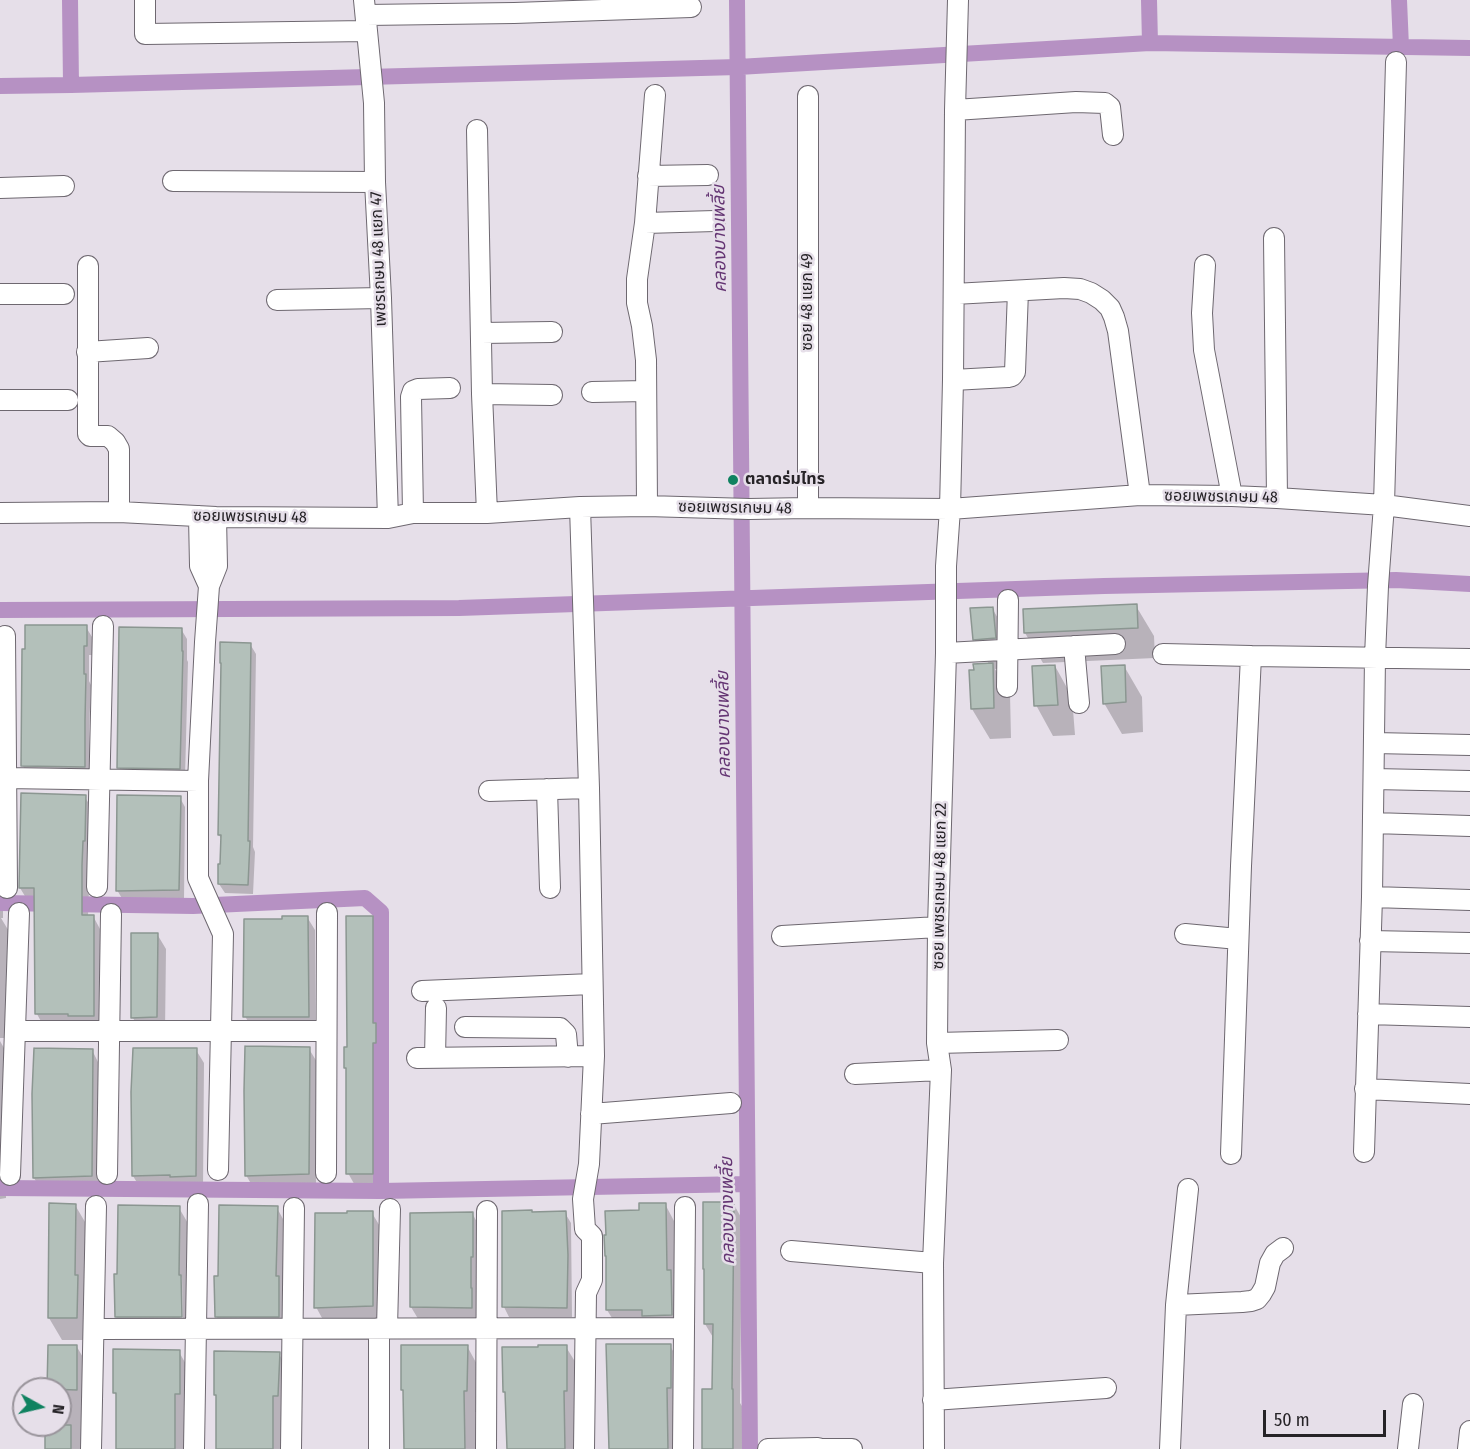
<!DOCTYPE html>
<meta charset="utf-8">
<style>
body{margin:0}
#map{position:relative;width:1470px;height:1449px;overflow:hidden;background:#e6dfe9;font-family:"Fira Sans Condensed",sans-serif}
canvas{display:block}
.north{position:absolute;left:12px;top:1377px;width:60px;height:60px;box-sizing:border-box;background:#e6dfe9;border:2px solid #99949b;border-radius:50%;rotate:98deg;font-size:16px;font-weight:700;line-height:24px;text-align:center;color:#262327}
.north::after{content:'';display:block;margin:auto;width:21px;height:27px;background:#0f8260;clip-path:polygon(50% 0,100% 100%,50% 72%,0 100%)}
.scale{position:absolute;left:1263px;top:1410px;width:123px;height:27px;box-sizing:border-box;border:3px solid #262327;border-top:0;padding-left:8px;font-size:18px;line-height:21px;white-space:nowrap;color:#262327;-webkit-text-stroke:4px #e6dfe9;paint-order:stroke}
</style>
<div id="map">
<canvas width="1470" height="1449"></canvas>
<div class="north">N</div>
<div class="scale">50 m</div>
</div>
<script>
const c = document.querySelector('canvas').getContext('2d');
c.lineJoin = 'round';
function fill(path, color) {
  c.fillStyle = color;
  c.fill(path, 'evenodd');
}
function toPath(rows) {
  const path = new Path2D();
  for (const r of rows) {
    path.moveTo(r[0], r[1]);
    for (let i = 2; i < r.length; i += 2) path.lineTo(r[i], r[i + 1]);
  }
  return path;
}
function trace(path, color, width, dash) {
  c.strokeStyle = color;
  c.lineWidth = width;
  c.lineCap = dash ? 'butt' : 'round';
  c.setLineDash(dash || []);
  c.stroke(path);
}
function label(font, color, halo, rows, align = 'center') {
  c.font = font + ' "Fira Sans Condensed","Noto Sans Thai",sans-serif';
  c.lineWidth = 5;
  c.setLineDash([]);
  c.textBaseline = 'middle';
  c.strokeStyle = halo;
  c.fillStyle = color;
  for (const [text, x, y, turn = 0] of rows) {
    c.save();
    c.translate(x, y);
    c.rotate((+turn || 0) * Math.PI / 180);
    c.textAlign = isNaN(turn) ? turn : align;
    if (halo) c.strokeText(text, 0, 0);
    c.fillText(text, 0, 0);
    c.restore();
  }
}
fill(toPath([
 [1136,606,1154,636,1155,658,1043,663,1025,633],
 [992,608,1010,639,1012,668,995,669,1010,694,1011,738,990,739,972,709,971,672,989,664,974,639],
 [86,627,92,637,92,655,89,655,89,681,91,685,89,730,90,777,28,776,23,766],
 [181,629,187,639,187,660,188,662,185,778,124,777,119,767],
 [250,644,256,654,253,847,255,852,253,894,225,893,219,884,221,865,222,840,219,835],
 [1055,666,1072,697,1075,735,1053,736,1036,705],
 [1124,666,1142,697,1143,732,1122,734,1104,703],
 [23,795,85,797,92,809,88,916,93,916,100,929,101,1028,44,1027,37,1014,36,901,28,901,20,888],
 [180,798,185,807,184,900,123,900,117,890],
 [0,893,3,897,3,918,1,918,13,938,14,1038,0,1038],
 [307,917,315,930,315,1029,252,1029,245,1016,283,921],
 [372,918,381,934,381,1035,385,1041,385,1059,381,1059,381,1189,357,1189,348,1173,349,1049],
 [157,934,166,949,165,1032,141,1033,133,1018],
 [0,1041,12,1062,7,1105,6,1198,0,1199],
 [309,1049,317,1062,316,1188,254,1189,246,1175],
 [92,1050,99,1064,99,1189,42,1191,34,1178,34,1094],
 [196,1050,204,1063,203,1189,179,1190,178,1188,141,1189,133,1176,133,1092],
 [733,1203,742,1219,740,1403,742,1406,742,1449,703,1449,713,1390,714,1339,705,1324],
 [665,1204,674,1221,675,1282,681,1331,617,1326,607,1310,608,1258,640,1212],
 [75,1205,88,1227,89,1340,62,1340,49,1318],
 [179,1208,192,1230,193,1338,129,1338,116,1317],
 [179,1275,182,1278,183,1324,180,1324],
 [277,1208,289,1230,291,1338,229,1338,216,1316,219,1278],
 [372,1213,390,1243,390,1336,333,1338,316,1307],
 [472,1213,483,1233,483,1328,423,1327,411,1307],
 [565,1213,571,1223,572,1317,509,1317,504,1307],
 [467,1346,479,1368,479,1412,475,1412,476,1449,405,1449,404,1393,402,1389],
 [670,1346,683,1367,679,1449,611,1449],
 [77,1347,92,1373,85,1449,47,1449,47,1425,60,1425,60,1389],
 [566,1347,579,1368,576,1449,508,1449,507,1396,504,1391],
 [179,1352,194,1378,189,1449,117,1449,117,1397,115,1393],
 [279,1354,294,1380,287,1449,218,1449,218,1398,216,1395]
]), '#0003');
trace(toPath([
 [70,0,71,85,738,67,1150,43,1470,48],
 [737,0,750,1449],
 [1149,0,1150,43],
 [1399,0,1401,47],
 [0,86,71,85],
 [0,610,459,608,1104,586,1396,580,1470,584],
 [0,903,193,906,365,898,381,912,381,1191],
 [0,1188,381,1191,747,1184]
]), '#b691c3', 16);
const building = toPath([
 [1137,604,1138,628,1024,633,1023,609,1137,604],
 [993,607,996,638,973,640,970,608,993,607],
 [25,625,87,625,87,646,84,646,84,674,86,674,85,720,85,767,21,766,22,649,25,649,25,625],
 [119,627,182,628,182,651,183,651,180,769,117,768,119,627],
 [220,642,251,643,248,841,250,841,248,885,218,884,218,864,220,864,221,835,218,835,221,663,220,663,220,642],
 [993,663,994,708,971,709,969,670,974,670,973,664,993,663],
 [1055,665,1058,705,1034,706,1032,666,1055,665],
 [1125,665,1126,702,1103,704,1101,666,1125,665],
 [21,793,86,795,85,841,83,841,82,865,82,915,94,915,94,1016,68,1016,68,1014,35,1014,34,888,19,888,21,793],
 [117,795,181,796,179,890,116,891,117,795],
 [282,916,308,916,309,1017,243,1017,244,919,282,919,282,916],
 [346,916,373,916,373,1023,376,1023,376,1043,373,1043,373,1174,346,1174,346,1068,344,1068,344,1047,347,1047,346,916],
 [131,933,158,933,157,1017,131,1018,131,933],
 [245,1046,310,1047,309,1174,245,1176,244,1091,245,1046],
 [34,1048,93,1049,92,1176,33,1178,32,1094,34,1048],
 [133,1048,197,1048,196,1176,170,1177,170,1175,132,1176,131,1092,133,1048],
 [703,1202,734,1202,732,1389,733,1389,733,1449,702,1449,702,1389,712,1389,713,1324,704,1324,704,1269,703,1269,703,1202],
 [49,1203,76,1204,75,1275,78,1275,77,1318,48,1318,49,1203],
 [639,1203,666,1203,667,1270,671,1270,672,1315,642,1316,642,1310,606,1310,606,1256,605,1256,604,1235,606,1235,605,1211,639,1210,639,1203],
 [118,1205,180,1206,179,1275,181,1275,182,1317,115,1317,114,1274,117,1274,118,1205],
 [219,1205,278,1206,276,1276,279,1276,279,1317,215,1317,214,1276,218,1276,219,1205],
 [532,1210,532,1212,566,1211,568,1255,567,1308,502,1307,502,1211,532,1210],
 [347,1211,373,1211,373,1306,314,1308,315,1213,347,1213,347,1211],
 [473,1212,473,1257,471,1257,471,1288,472,1288,472,1308,410,1307,410,1213,473,1212],
 [606,1344,671,1344,671,1388,667,1388,668,1449,609,1449,606,1344],
 [48,1345,77,1345,77,1390,47,1389,48,1345],
 [401,1345,468,1345,467,1391,464,1391,465,1449,404,1449,403,1390,401,1390,401,1345],
 [538,1345,567,1345,567,1391,564,1391,565,1449,507,1449,505,1392,503,1392,502,1347,538,1347,538,1345],
 [113,1349,180,1350,180,1394,175,1394,175,1449,116,1449,116,1393,113,1393,113,1349],
 [214,1351,280,1352,278,1396,273,1396,273,1449,216,1449,216,1395,214,1395,214,1351],
 [45,1425,71,1425,71,1449,45,1449,45,1425]
]);
fill(building, '#b3c0ba');
trace(building, '#8b9691', 1.5);
const minor = toPath([
 [145,0,145,34,367,31],
 [364,0,374,103,375,182,381,298,388,518],
 [366,15,514,13,691,7],
 [808,96,808,508],
 [955,110,1076,102,1105,103,1110,107,1113,135],
 [477,130,482,394,487,513],
 [648,176,708,175],
 [173,181,375,182],
 [0,188,64,186],
 [645,223,715,221],
 [1274,238,1277,498],
 [1205,265,1202,313,1204,350,1232,496],
 [88,266,88,434,90,436,108,436,115,442,119,449,119,512],
 [0,294,64,294],
 [954,294,1064,288,1080,289,1091,293,1102,300,1110,308,1114,317,1118,331,1140,495],
 [277,300,381,298],
 [481,333,552,332],
 [87,352,148,348],
 [953,380,1008,377,1012,376,1015,372,1018,291],
 [592,392,646,391],
 [482,394,552,395],
 [0,400,68,400],
 [647,506,646,360,642,326,637,303,637,279,645,223,655,95],
 [580,507,589,788,594,1056,589,1164,583,1199,585,1229,592,1236,592,1280,586,1293,584,1449],
 [0,513,119,512,216,517,388,518,413,513,487,513,580,507,647,506,749,509,808,508,950,509,1140,495,1232,496,1277,498,1384,505,1470,516],
 [413,513,411,397,413,391,418,389,450,388],
 [199,516,200,566,209,586],
 [216,517,217,566,209,586,205,642,198,781,198,878,223,934,218,1170],
 [5,636,7,888],
 [1074,646,1079,703],
 [946,653,1115,644],
 [1163,654,1251,656],
 [1007,687,1008,600],
 [1374,743,1470,745],
 [6,778,198,781],
 [1374,779,1470,781],
 [547,789,550,888],
 [489,791,589,788],
 [1373,823,1470,826],
 [97,887,103,626],
 [1372,897,1470,900],
 [1185,934,1238,939],
 [782,936,938,927],
 [1370,941,1470,943],
 [422,991,592,984],
 [1368,1014,1470,1017],
 [465,1027,560,1028,566,1034,568,1057],
 [15,1031,326,1031],
 [937,1043,1058,1040],
 [417,1058,594,1056],
 [435,1058,436,1008],
 [855,1074,941,1070],
 [1365,1089,1470,1094],
 [591,1114,731,1103],
 [1364,1152,1372,897,1375,657,1378,586,1384,505,1396,62],
 [1231,1154,1241,866,1251,656,1470,659],
 [326,1173,327,913],
 [107,1174,111,914],
 [10,1175,19,913],
 [791,1251,933,1263],
 [1176,1305,1242,1302,1251,1301,1257,1299,1261,1294,1265,1287,1270,1263,1275,1254,1283,1248],
 [379,1328,379,1449],
 [387,1328,390,1209],
 [94,1329,684,1328],
 [933,1400,1106,1388],
 [91,1449,96,1206],
 [194,1449,198,1204],
 [291,1449,294,1208],
 [486,1449,487,1211],
 [683,1449,685,1207],
 [768,1449,818,1448],
 [819,1449,852,1449],
 [934,1449,933,1263,941,1070,937,1043,938,927,946,653,946,566,950,509,953,380,955,110,958,0],
 [1170,1449,1176,1305,1188,1189],
 [1408,1449,1413,1404],
 [1468,1449,1470,1431]
]);
trace(minor, '#6e6870', 22);
trace(minor, '#fff', 20);
for (const [x, y, r, color] of [
 [733,480,6,"#0f8260"]
]) {
  const dot = new Path2D();
  dot.arc(x, y, r, 0, 2 * Math.PI);
  c.fillStyle = color;
  c.fill(dot);
  trace(dot, '#e6dfe9', 2);
}
label('16px', '#262327', '#e6dfe9', [
 ["เพชรเกษม 48 แยก 47",379,259,-92],
 ["ซอย 48 แยก 49",808,302,-90],
 ["ซอยเพชรเกษม 48",1221,497,1],
 ["ซอยเพชรเกษม 48",735,508,1],
 ["ซอยเพชรเกษม 48",250,517,1],
 ["ซอย เพชรเกษม 48 แยก 22",940,886,-89]
]);
label('bold 16px', '#262327', '#e6dfe9', [
 ["ตลาดร่มไทร",745,480]
], 'left');
label('italic 18px', '#643573', '#e6dfe9', [
 ["คลองบางเพลี้ย",720,239,-91],
 ["คลองบางเพลี้ย",724,725,-91],
 ["คลองบางเพลี้ย",728,1211,-91]
]);
</script>
